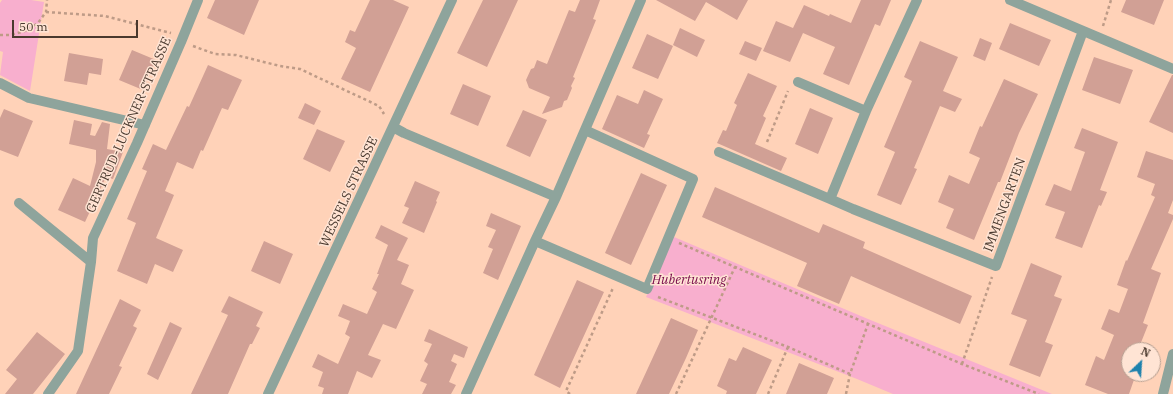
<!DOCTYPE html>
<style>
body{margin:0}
#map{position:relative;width:1173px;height:394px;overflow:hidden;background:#ffd2b8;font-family:"IBM Plex Serif",serif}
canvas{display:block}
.north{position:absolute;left:1121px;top:342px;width:40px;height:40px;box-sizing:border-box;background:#ffe4d4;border:1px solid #b7a092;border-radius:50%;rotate:25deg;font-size:11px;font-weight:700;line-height:16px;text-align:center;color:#4a392e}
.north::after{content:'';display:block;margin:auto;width:14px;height:18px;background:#1e82ad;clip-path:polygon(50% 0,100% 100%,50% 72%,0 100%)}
.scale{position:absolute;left:12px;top:20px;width:126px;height:18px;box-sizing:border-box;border:2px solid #4a392e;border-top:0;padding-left:5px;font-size:12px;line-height:14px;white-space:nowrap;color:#4a392e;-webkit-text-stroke:3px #ffe4d4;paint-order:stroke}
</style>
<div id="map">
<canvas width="1173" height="394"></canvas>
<div class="north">N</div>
<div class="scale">50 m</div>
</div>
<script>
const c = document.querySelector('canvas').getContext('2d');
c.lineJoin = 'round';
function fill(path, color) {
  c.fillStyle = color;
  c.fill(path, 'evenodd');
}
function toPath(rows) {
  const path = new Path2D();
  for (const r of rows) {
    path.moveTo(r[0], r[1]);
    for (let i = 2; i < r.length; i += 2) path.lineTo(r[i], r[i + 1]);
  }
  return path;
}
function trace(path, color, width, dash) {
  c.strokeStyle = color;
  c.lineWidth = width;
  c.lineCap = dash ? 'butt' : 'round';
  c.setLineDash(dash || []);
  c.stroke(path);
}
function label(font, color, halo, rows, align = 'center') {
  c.font = font + ' "IBM Plex Serif",serif';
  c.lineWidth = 3;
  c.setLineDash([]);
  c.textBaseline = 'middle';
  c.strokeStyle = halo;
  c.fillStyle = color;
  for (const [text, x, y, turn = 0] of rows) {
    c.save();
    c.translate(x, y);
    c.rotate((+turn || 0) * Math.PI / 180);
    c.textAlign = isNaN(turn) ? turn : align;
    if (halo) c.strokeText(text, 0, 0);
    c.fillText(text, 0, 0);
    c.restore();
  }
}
fill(toPath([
 [2,0,31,0,44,2,30,91,0,75,3,52,0,51,0,3],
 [674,237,868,319,1052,394,893,394,857,379,646,297]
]), '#f8afce');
fill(toPath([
 [215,0,259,0,244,35,207,18],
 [370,0,393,0,409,7,370,92,341,79,356,48,345,42,350,30,355,32],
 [483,0,518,0,487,67,457,53],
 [580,0,600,0,593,19,596,20,573,77,575,78,571,86,572,88,567,100,564,101,562,107,542,114,550,97,529,88,526,80,531,69,534,68,537,60,547,64,569,10,575,12],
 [656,0,748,0,737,20,706,2,695,21],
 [861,0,891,0,880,26,875,24,849,85,823,74,835,47,803,33,790,62,763,51,776,21,793,28,804,5,829,16,830,14,851,23],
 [1126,0,1164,0,1154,25,1121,12],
 [1010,23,1051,40,1039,66,999,49],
 [680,28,705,40,697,57,673,45],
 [647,34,673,46,658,79,632,68],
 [980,38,992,43,985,61,973,56],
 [745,41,762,48,756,61,739,54],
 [920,41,958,57,943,91,962,99,955,112,940,106,914,168,917,169,901,205,877,195,895,152,884,147,912,81,904,77],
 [132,50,156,60,143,90,119,80],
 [69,53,103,59,101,75,89,73,87,85,64,81],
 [1094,57,1133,70,1120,104,1082,90],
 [208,65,242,80,228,110,222,108,203,151,201,150,193,169,177,162,165,191,174,195,156,238,183,250,173,272,155,264,147,284,117,271,136,223,127,219,147,171,142,169,153,144,166,150,187,106,189,107],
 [748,73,777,86,763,116,766,118,755,144,787,158,781,171,717,143,723,130,726,131,737,105,734,103],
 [1172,75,1173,75,1173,133,1149,122],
 [1004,79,1038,94,1019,133,1000,182,998,182,974,240,946,228,954,209,938,202,949,175,969,184,980,158,969,153,980,126,982,127],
 [463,84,491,96,478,126,450,114],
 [644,90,663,99,647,134,650,135,644,148,602,129,617,95,638,104],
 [305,103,321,111,314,125,298,118],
 [810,108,833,118,818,154,795,144],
 [4,109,33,121,18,157,0,150,0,118],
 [523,110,547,120,530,157,506,146],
 [74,120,92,124,90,135,95,136,102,122,110,124,107,149,123,152,113,179,106,177,85,222,58,210,73,178,90,186,96,162,96,150,69,144],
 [1082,128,1118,142,1100,190,1107,192,1101,206,1099,205,1082,248,1055,238,1065,212,1045,205,1054,184,1071,191,1085,152,1074,148],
 [317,129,345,141,330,172,303,159],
 [1146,151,1173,160,1173,200,1168,213,1173,215,1173,219,1151,269,1161,273,1143,323,1148,325,1138,350,1129,350,1129,374,1136,374,1129,394,1108,394,1085,385,1096,356,1104,360,1114,335,1101,329,1109,309,1119,313,1128,289,1117,285,1126,260,1127,261,1155,197,1151,195,1155,184,1137,177],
 [641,173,667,185,631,265,605,253],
 [415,181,440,192,436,201,437,202,424,233,402,223,409,208,404,206],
 [715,187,819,233,823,224,865,242,863,248,972,296,960,324,851,276,839,304,797,286,807,263,702,217],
 [491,213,521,226,498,280,483,273,493,249,488,247,496,230,486,226],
 [381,225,408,238,397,260,409,265,401,284,414,290,396,329,383,324,368,355,381,360,372,378,357,371,348,394,322,394,324,388,318,386,323,372,312,367,318,354,338,364,350,337,345,334,350,321,338,316,343,304,367,314,377,292,372,289,379,274,377,274,388,245,375,238],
 [264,241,293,254,280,284,251,271],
 [1031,263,1062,276,1054,296,1062,299,1045,342,1053,345,1040,377,1009,365,1027,320,1011,314],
 [577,280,604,292,560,388,534,375],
 [229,296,263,312,256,326,260,328,252,344,250,344,228,394,191,394,228,315,221,312],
 [120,299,141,310,133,326,137,328,119,366,122,367,109,394,76,394],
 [671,318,698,330,686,358,669,394,636,394],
 [170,322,182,328,158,380,147,374],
 [429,329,468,347,464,358,454,354,451,361,457,364,449,382,456,385,451,394,422,394,427,384,420,381,428,364,424,361,432,344,424,341],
 [37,332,65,354,33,394,5,394,17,379,6,370],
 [743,347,772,360,756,394,726,394,727,391,717,386,729,358,736,361],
 [799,363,834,378,827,394,786,394]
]), '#d1a095');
trace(toPath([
 [46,12,105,16,171,33],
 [1103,26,1111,0],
 [0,35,11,35,28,30,38,23,46,12,47,0],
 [193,46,215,54,236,55,280,66,300,69,379,106,384,114],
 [767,142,788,91],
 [679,243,962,364,1039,394],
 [658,297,788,347,850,374,868,324],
 [962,364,992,277],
 [570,394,566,391,613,288],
 [676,394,735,267],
 [768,394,788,347],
 [846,394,850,374]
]), '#be9b87', 2.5, [3, 3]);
trace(toPath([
 [917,0,866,111,830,199,853,209,996,266,1083,31],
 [1010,0,1173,69],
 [798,82,866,111],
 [0,83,29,98,145,125],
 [393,127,404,133,556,197],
 [719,152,830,199],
 [19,203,91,262],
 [535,241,647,289,693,179,585,130],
 [48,394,78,351,91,262,93,238,137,143,181,42,198,0],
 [268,394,452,0],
 [466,394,535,241,556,197,641,0],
 [1163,394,1173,354]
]), '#8ea49c', 10);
label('13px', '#4a392e', '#ffe4d4', [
 ["GERTRUD-LUCKNER-STRASSE",129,125,-66],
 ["WESSELS STRASSE",349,192,-65],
 ["IMMENGARTEN",1005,205,-70]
]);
label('italic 13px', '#790b4b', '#ffe4d4', [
 ["Hubertusring",689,280]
]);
</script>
